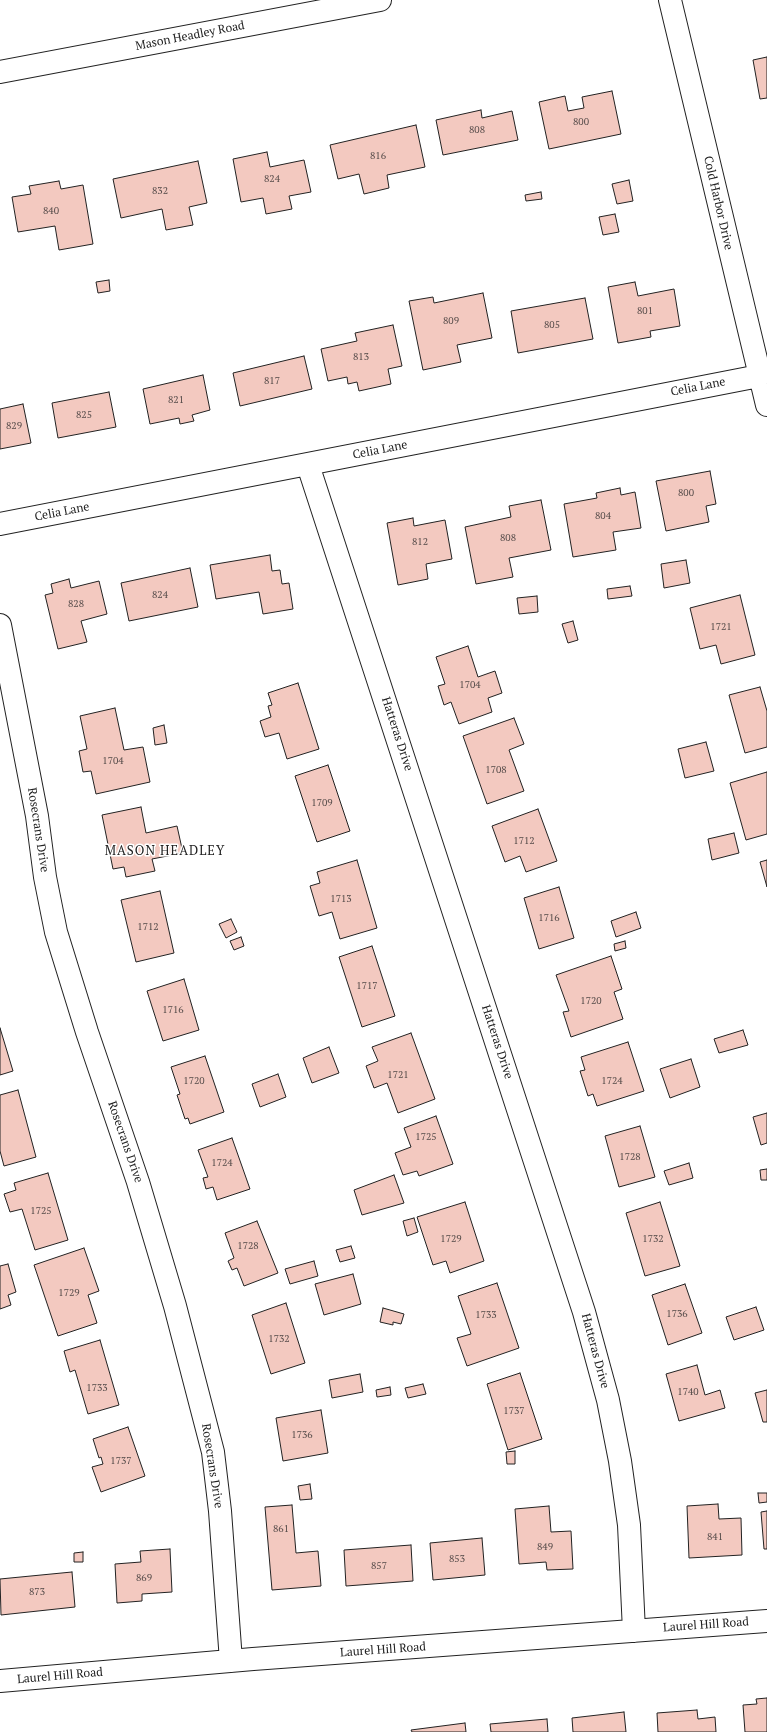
<!DOCTYPE html>
<style>
body{margin:0}
canvas{display:block;background:#fff}
</style>
<canvas width="767" height="1732"></canvas>
<script>
const c = document.querySelector('canvas').getContext('2d');
c.lineJoin = 'round';
function fill(path, color) {
  c.fillStyle = color;
  c.fill(path, 'evenodd');
}
function toPath(rows) {
  const path = new Path2D();
  for (const r of rows) {
    path.moveTo(r[0], r[1]);
    for (let i = 2; i < r.length; i += 2) path.lineTo(r[i], r[i + 1]);
  }
  return path;
}
function trace(path, color, width, dash) {
  c.strokeStyle = color;
  c.lineWidth = width;
  c.lineCap = dash ? 'butt' : 'round';
  c.setLineDash(dash || []);
  c.stroke(path);
}
function label(font, color, halo, rows, align = 'center') {
  c.font = font + ' "PT Serif",serif';
  c.lineWidth = 3;
  c.setLineDash([]);
  c.textBaseline = 'middle';
  c.strokeStyle = halo;
  c.fillStyle = color;
  for (const [text, x, y, turn = 0] of rows) {
    c.save();
    c.translate(x, y);
    c.rotate((+turn || 0) * Math.PI / 180);
    c.textAlign = isNaN(turn) ? turn : align;
    if (halo) c.strokeText(text, 0, 0);
    c.fillText(text, 0, 0);
    c.restore();
  }
}
const building = toPath([
 [767,57,767,98,760,99,753,60,767,57],
 [612,91,621,134,549,149,539,102,565,96,568,111,584,108,582,97,612,91],
 [481,110,482,118,512,111,518,140,443,155,436,120,481,110],
 [416,125,425,167,387,175,389,188,364,194,359,174,338,179,330,145,416,125],
 [267,152,270,167,304,160,311,192,289,196,292,209,266,214,263,198,241,202,233,159,267,152],
 [198,161,207,203,189,207,193,225,166,230,162,209,121,218,113,179,198,161],
 [629,180,633,201,617,204,612,184,629,180],
 [59,181,61,189,83,185,93,244,59,250,55,226,18,232,12,197,31,194,29,186,59,181],
 [541,192,542,199,526,201,525,195,541,192],
 [615,214,619,232,603,235,599,217,615,214],
 [109,280,110,291,98,293,96,282,109,280],
 [635,282,638,296,674,289,680,326,650,331,651,337,618,343,608,287,635,282],
 [483,293,492,338,457,345,461,362,423,370,409,301,433,297,434,303,483,293],
 [585,298,593,339,518,353,511,311,585,298],
 [393,325,402,366,388,369,391,384,359,391,357,382,348,384,347,377,328,381,321,349,357,341,355,333,393,325],
 [304,356,312,389,240,406,233,373,304,356],
 [203,375,210,410,192,415,194,421,180,424,179,418,150,424,143,389,203,375],
 [109,392,116,427,58,438,52,403,109,392],
 [23,404,31,443,0,449,0,409,23,404],
 [710,471,716,504,706,506,709,522,666,531,656,481,710,471],
 [620,488,621,495,635,492,641,528,613,532,616,550,573,557,564,504,597,498,596,493,620,488],
 [541,500,551,550,509,558,513,577,476,584,465,527,511,517,509,506,541,500],
 [413,518,414,526,445,520,452,559,426,564,428,579,398,585,387,523,413,518],
 [270,555,272,571,280,570,282,584,289,583,293,609,263,614,259,592,216,599,210,565,270,555],
 [686,560,690,583,664,588,661,564,686,560],
 [190,568,198,607,129,621,121,583,190,568],
 [69,579,71,588,99,581,107,614,81,621,87,642,58,649,45,595,53,593,51,584,69,579],
 [630,586,632,596,608,599,607,589,630,586],
 [740,595,755,655,721,664,716,645,700,649,690,608,740,595],
 [537,596,538,612,519,614,517,598,537,596],
 [573,621,578,640,568,643,562,624,573,621],
 [468,646,478,677,495,671,502,693,488,698,492,712,459,724,451,702,444,705,438,686,445,684,436,657,468,646],
 [298,683,319,749,287,759,279,733,265,737,260,721,271,717,268,706,272,705,268,693,298,683],
 [760,687,767,711,767,747,745,753,729,695,760,687],
 [115,708,124,750,143,747,150,782,96,794,91,771,83,772,79,751,87,749,80,716,115,708],
 [514,718,524,744,509,750,524,791,487,804,463,736,514,718],
 [164,725,167,743,155,745,153,728,164,725],
 [706,742,714,771,685,778,678,749,706,742],
 [328,765,350,831,317,842,295,776,328,765],
 [767,772,767,834,746,840,730,783,767,772],
 [141,807,146,833,177,826,183,853,152,859,155,871,126,877,124,867,113,869,102,815,141,807],
 [538,809,557,861,526,872,520,856,505,862,492,826,538,809],
 [734,833,739,853,712,860,708,839,734,833],
 [357,860,377,928,340,939,332,912,319,916,310,886,320,883,317,872,357,860],
 [767,860,767,887,760,862,767,860],
 [559,887,574,938,539,949,524,898,559,887],
 [160,891,174,953,136,962,121,900,160,891],
 [636,912,641,928,616,937,611,921,636,912],
 [231,919,237,932,226,938,219,924,231,919],
 [241,937,244,946,234,950,230,941,241,937],
 [625,941,626,948,615,951,614,944,625,941],
 [372,946,395,1016,362,1027,339,957,372,946],
 [611,956,622,989,614,992,623,1019,571,1037,563,1012,569,1011,556,975,611,956],
 [184,979,199,1030,163,1041,147,991,184,979],
 [0,1028,13,1071,0,1075,0,1028],
 [743,1030,748,1045,719,1053,714,1039,743,1030],
 [411,1033,435,1099,398,1113,387,1083,374,1088,366,1066,378,1061,372,1047,411,1033],
 [628,1042,644,1091,597,1106,593,1094,588,1096,580,1071,585,1070,581,1057,628,1042],
 [329,1047,339,1073,312,1083,303,1058,329,1047],
 [205,1056,224,1112,190,1124,188,1118,185,1119,177,1095,180,1094,171,1067,205,1056],
 [691,1059,700,1087,670,1098,660,1069,691,1059],
 [278,1074,286,1097,260,1107,252,1084,278,1074],
 [18,1090,36,1157,4,1166,0,1151,0,1095,18,1090],
 [767,1113,767,1143,761,1145,753,1117,767,1113],
 [436,1116,453,1164,419,1176,417,1171,403,1175,395,1153,411,1147,404,1128,436,1116],
 [640,1126,655,1177,619,1187,605,1136,640,1126],
 [232,1138,250,1189,217,1200,213,1187,206,1189,203,1178,208,1177,198,1150,232,1138],
 [689,1163,693,1178,669,1185,664,1171,689,1163],
 [767,1169,767,1180,761,1180,760,1170,767,1169],
 [48,1173,68,1240,35,1250,22,1209,10,1212,4,1194,16,1190,14,1183,48,1173],
 [394,1175,404,1203,362,1215,354,1190,394,1175],
 [465,1202,484,1261,450,1273,446,1261,433,1265,417,1217,465,1202],
 [660,1202,680,1266,645,1276,626,1213,660,1202],
 [414,1218,418,1232,407,1236,403,1221,414,1218],
 [257,1221,278,1273,244,1286,237,1268,232,1270,228,1261,234,1258,225,1233,257,1221],
 [351,1246,355,1258,340,1262,336,1250,351,1246],
 [84,1248,99,1291,88,1295,97,1323,58,1336,34,1265,84,1248],
 [314,1261,318,1276,290,1284,285,1269,314,1261],
 [8,1264,16,1292,8,1295,11,1305,0,1309,0,1266,8,1264],
 [353,1274,361,1304,324,1315,315,1284,353,1274],
 [497,1283,519,1348,467,1366,457,1338,471,1334,458,1296,497,1283],
 [685,1284,702,1333,668,1345,652,1295,685,1284],
 [286,1303,305,1363,271,1374,252,1315,286,1303],
 [756,1307,764,1330,734,1340,726,1317,756,1307],
 [383,1308,404,1314,401,1324,393,1322,393,1325,380,1322,383,1308],
 [100,1340,119,1405,88,1414,75,1370,70,1372,64,1351,100,1340],
 [697,1365,705,1395,720,1390,725,1408,679,1421,666,1374,697,1365],
 [520,1373,542,1439,508,1450,487,1384,520,1373],
 [360,1374,363,1392,332,1398,329,1380,360,1374],
 [423,1384,426,1394,408,1398,405,1388,423,1384],
 [390,1387,391,1395,377,1397,376,1390,390,1387],
 [767,1390,767,1422,763,1422,755,1393,767,1390],
 [321,1410,328,1453,283,1461,276,1418,321,1410],
 [128,1427,145,1476,101,1492,92,1467,103,1464,101,1457,99,1458,93,1439,128,1427],
 [515,1451,515,1464,507,1464,506,1452,515,1451],
 [310,1484,312,1499,300,1500,298,1486,310,1484],
 [758,1493,767,1493,767,1502,759,1503,758,1493],
 [718,1504,719,1519,741,1518,742,1555,689,1558,687,1506,718,1504],
 [292,1505,296,1553,318,1551,321,1586,272,1590,265,1507,292,1505],
 [549,1506,551,1532,571,1531,573,1569,547,1570,546,1562,519,1564,515,1509,549,1506],
 [767,1511,767,1549,764,1549,761,1512,767,1511],
 [482,1538,485,1575,433,1580,430,1543,482,1538],
 [411,1545,413,1581,346,1586,344,1550,411,1545],
 [170,1549,172,1592,142,1594,142,1601,117,1603,115,1564,141,1562,140,1551,170,1549],
 [83,1552,83,1562,74,1562,74,1553,83,1552],
 [72,1572,75,1607,1,1615,0,1579,72,1572],
 [767,1698,767,1732,745,1732,743,1705,757,1704,756,1699,767,1698],
 [697,1710,698,1719,715,1717,716,1732,658,1732,657,1713,697,1710],
 [624,1712,626,1732,573,1732,572,1718,624,1712],
 [547,1719,548,1732,491,1732,490,1724,547,1719],
 [465,1723,466,1732,412,1732,411,1730,465,1723]
]);
fill(building, '#f3c9c0');
trace(building, '#222', 1);
const minor = toPath([
 [670,0,767,405],
 [308,465,584,1312,608,1400,620,1461,629,1525,634,1631],
 [0,524,759,376],
 [0,625,37,816,45,877,56,932,87,1032,138,1182,175,1306,213,1452,220,1511,231,1661],
 [0,1681,253,1659,767,1621]
]);
const major = toPath([
 [0,72,380,0]
]);
trace(minor, '#222', 24);
trace(major, '#222', 24);
trace(minor, '#fff', 22);
trace(major, '#fff', 22);
label('10px', '#564c4a', null, [
 ["800",581,122],
 ["808",477,130],
 ["816",378,156],
 ["824",272,179],
 ["832",160,191],
 ["840",51,211],
 ["801",645,311],
 ["809",451,321],
 ["805",552,325],
 ["813",361,357],
 ["817",272,381],
 ["821",176,400],
 ["825",84,415],
 ["829",14,426],
 ["800",686,493],
 ["804",603,516],
 ["808",508,538],
 ["812",420,542],
 ["824",160,595],
 ["828",76,604],
 ["1721",721,627],
 ["1704",470,685],
 ["1704",113,761],
 ["1708",496,770],
 ["1709",322,803],
 ["1712",524,841],
 ["1713",341,899],
 ["1716",549,918],
 ["1712",148,927],
 ["1717",367,986],
 ["1720",591,1001],
 ["1716",173,1010],
 ["1721",398,1075],
 ["1720",194,1081],
 ["1724",612,1081],
 ["1725",426,1137],
 ["1728",630,1157],
 ["1724",222,1163],
 ["1725",41,1211],
 ["1729",451,1239],
 ["1732",653,1239],
 ["1728",248,1246],
 ["1729",69,1293],
 ["1736",677,1314],
 ["1733",486,1315],
 ["1732",279,1339],
 ["1733",97,1388],
 ["1740",688,1392],
 ["1737",514,1411],
 ["1736",302,1435],
 ["1737",121,1461],
 ["861",281,1529],
 ["841",715,1537],
 ["849",545,1547],
 ["853",457,1559],
 ["857",379,1566],
 ["869",144,1578],
 ["873",37,1592]
]);
label('12px', '#222', '#fff', [
 ["Mason Headley Road",190,36,-11],
 ["Cold Harbor Drive",718,203,77],
 ["Celia Lane",698,387,-11],
 ["Celia Lane",380,450,-11],
 ["Celia Lane",62,512,-11],
 ["Hatteras Drive",397,734,72],
 ["Rosecrans Drive",38,830,81],
 ["Hatteras Drive",497,1042,72],
 ["Rosecrans Drive",125,1142,71],
 ["Hatteras Drive",595,1351,75],
 ["Rosecrans Drive",212,1466,81],
 ["Laurel Hill Road",706,1625,-4],
 ["Laurel Hill Road",383,1650,-4],
 ["Laurel Hill Road",60,1676,-5]
]);
c.letterSpacing = '1px';
label('13px', '#222', '#fff', [
 ["MASON HEADLEY",165,851]
]);
c.letterSpacing = '0px';
</script>
